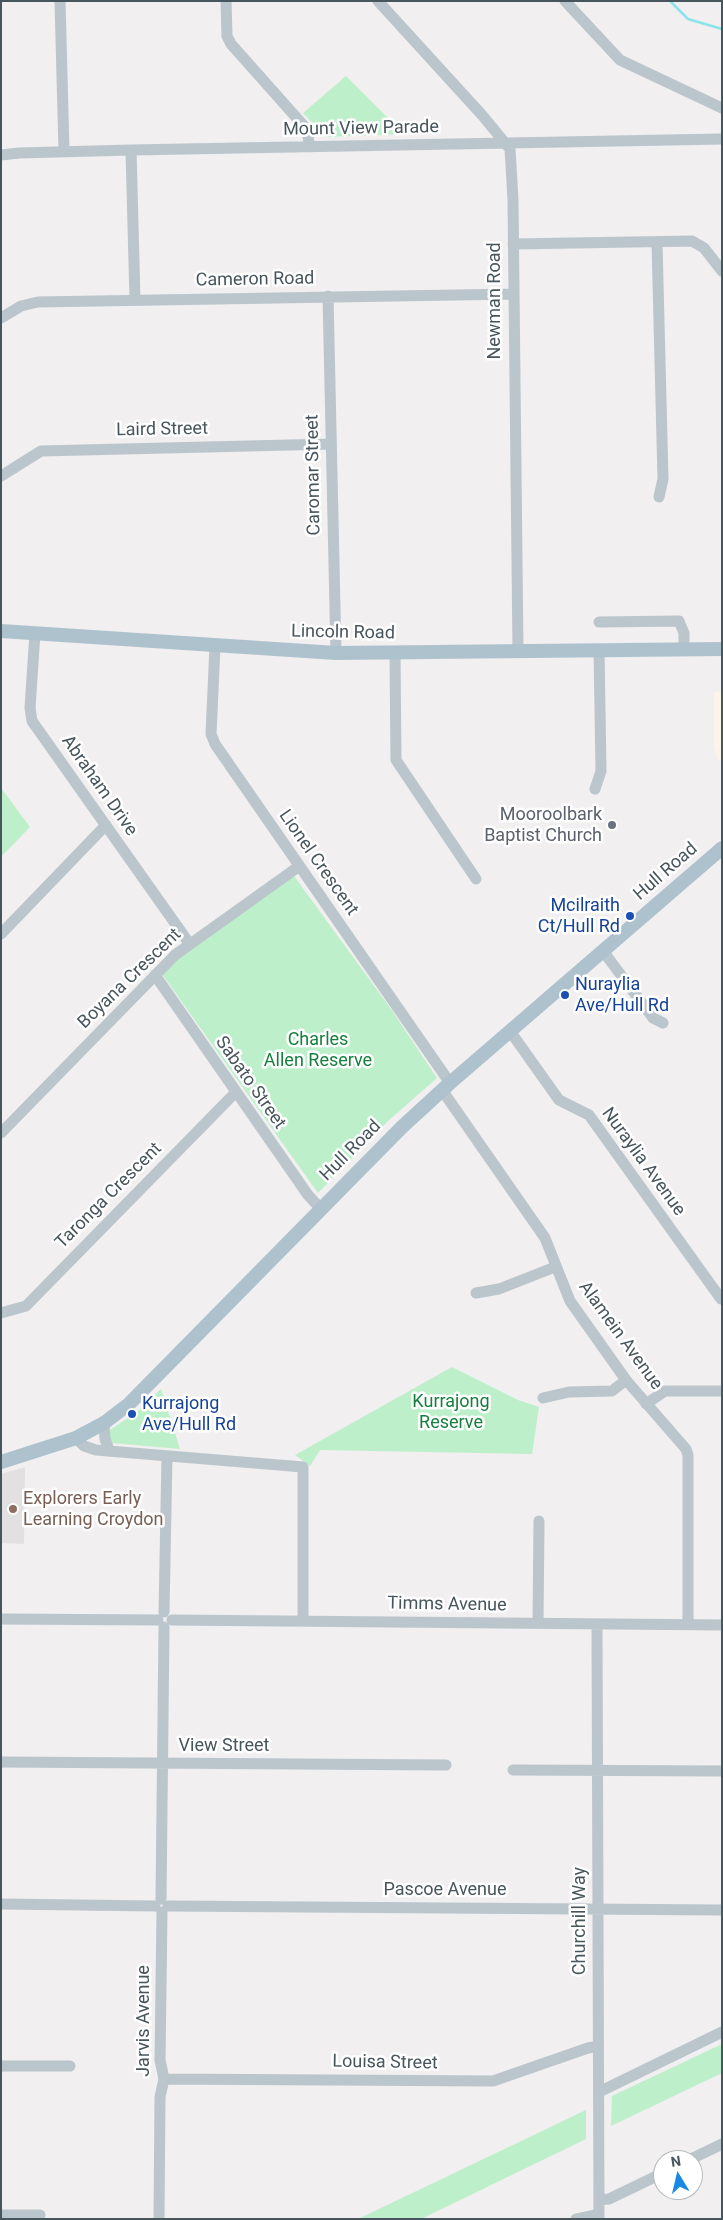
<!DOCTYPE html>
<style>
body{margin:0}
#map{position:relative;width:723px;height:2220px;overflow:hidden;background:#f1efef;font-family:Roboto,sans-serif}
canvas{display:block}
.frame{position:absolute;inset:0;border:2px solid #47555c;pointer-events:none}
.north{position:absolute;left:653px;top:2150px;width:50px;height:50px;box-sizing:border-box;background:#fff;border:1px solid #b5bbbe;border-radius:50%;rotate:351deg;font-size:14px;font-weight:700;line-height:20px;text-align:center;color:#47555c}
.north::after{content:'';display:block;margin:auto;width:18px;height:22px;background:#1889e2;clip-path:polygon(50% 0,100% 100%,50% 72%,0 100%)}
</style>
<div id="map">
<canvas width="723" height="2220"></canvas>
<div class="frame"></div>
<div class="north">N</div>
</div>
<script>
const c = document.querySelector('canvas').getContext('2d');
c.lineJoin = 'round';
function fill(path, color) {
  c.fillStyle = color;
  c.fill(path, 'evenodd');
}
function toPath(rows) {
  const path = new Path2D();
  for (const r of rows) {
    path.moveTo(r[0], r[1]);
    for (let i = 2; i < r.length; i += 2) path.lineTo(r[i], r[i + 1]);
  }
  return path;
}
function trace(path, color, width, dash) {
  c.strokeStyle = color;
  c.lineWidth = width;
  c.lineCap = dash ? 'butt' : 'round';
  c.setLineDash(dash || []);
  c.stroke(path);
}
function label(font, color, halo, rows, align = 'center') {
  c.font = font + ' Roboto,sans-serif';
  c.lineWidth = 5;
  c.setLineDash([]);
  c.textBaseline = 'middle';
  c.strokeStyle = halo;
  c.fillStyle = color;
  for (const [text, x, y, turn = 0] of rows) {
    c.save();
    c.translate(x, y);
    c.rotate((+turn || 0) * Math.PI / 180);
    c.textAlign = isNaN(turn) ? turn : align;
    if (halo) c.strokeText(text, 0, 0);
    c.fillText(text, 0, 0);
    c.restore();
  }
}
fill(toPath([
 [714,692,722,692,722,763,717,758,714,745]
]), '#fcf4e8');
fill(toPath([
 [25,1467,24,1544,1,1543,1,1474]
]), '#e2e0e1');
fill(toPath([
 [346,76,404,134,326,137,303,113],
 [1,788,30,827,1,857],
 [294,876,391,1009,437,1078,388,1121,318,1193,162,974,193,945],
 [452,1367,518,1400,539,1407,532,1454,320,1450,310,1466,295,1455],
 [161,1389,180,1449,112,1443,108,1434,110,1430,137,1412],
 [722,2044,722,2073,611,2126,612,2096],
 [586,2110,586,2139,421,2219,358,2219]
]), '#bdefca');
trace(toPath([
 [670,1,688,19,722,29]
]), '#8ae4ec', 2.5);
trace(toPath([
 [60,1,64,151],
 [226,1,227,36,231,44,303,125,307,132,310,147],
 [378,1,482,115,510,149,513,200,518,651],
 [565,1,620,60,722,108],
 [131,150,135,300],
 [1,155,19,153,131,150,722,139],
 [657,243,663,479,659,497],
 [513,244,692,241,704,248,722,271],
 [328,296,336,653],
 [1,318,21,306,38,302,514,294],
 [1,476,41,451,331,444],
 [599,622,679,621,684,633,684,649],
 [35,633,30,708,32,721,189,943],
 [215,646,211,734,215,744,450,1083],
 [395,653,396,760,476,879],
 [595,789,601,771,599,650],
 [1,934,106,825],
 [603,951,653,1018,663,1023],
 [155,975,308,1195,320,1208],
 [510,1031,559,1100,589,1115,721,1299],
 [442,1090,545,1238,570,1301,626,1380,686,1449,688,1455,688,1624],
 [1,1133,175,955,298,867],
 [476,1293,499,1289,555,1267],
 [1,1313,26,1306,235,1093],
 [543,1398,569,1392,612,1391,626,1380],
 [646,1404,665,1391,722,1391],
 [104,1423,105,1439,109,1450],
 [76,1438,84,1446,96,1450,303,1467,303,1620],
 [164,1612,167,1456],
 [1,1619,158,1620],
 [172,1620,722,1625],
 [538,1623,539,1521],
 [597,1624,599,2219],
 [1,1762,446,1765],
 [513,1770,722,1771],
 [161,1899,164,1627],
 [1,1904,155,1906],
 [168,1906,722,1910],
 [1,2066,70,2066],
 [164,2079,493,2081,588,2048,598,2046],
 [599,2092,722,2032],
 [689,2160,722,2144],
 [599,2200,609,2199,663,2173],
 [1,2215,40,2215],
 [159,2219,160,2097,164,2079,160,2060,162,1912],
 [576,2219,599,2214]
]), '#bac5cc', 11);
trace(toPath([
 [1,631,336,653,722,649],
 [1,1462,76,1438,104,1423,129,1404,402,1127,450,1083,722,848]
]), '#aec2ce', 14);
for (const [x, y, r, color] of [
 [612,825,5,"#6b7280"],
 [630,916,5,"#1a4fb4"],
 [565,995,5,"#1a4fb4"],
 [132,1414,5,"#1a4fb4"],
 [13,1509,5,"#8d6e63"]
]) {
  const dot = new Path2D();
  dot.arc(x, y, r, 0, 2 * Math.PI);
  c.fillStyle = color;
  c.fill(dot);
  trace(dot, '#fff', 2);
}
label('18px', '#47555c', '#fff', [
 ["Mount View Parade",361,129,-1],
 ["Cameron Road",255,280,-1],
 ["Newman Road",495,301,-90],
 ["Laird Street",162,430,-1],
 ["Caromar Street",314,475,-91],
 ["Lincoln Road",343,633,1],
 ["Abraham Drive",99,786,55],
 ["Lionel Crescent",318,863,55],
 ["Hull Road",666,872,-41],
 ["Boyana Crescent",130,979,-44],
 ["Sabato Street",250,1083,55],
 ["Hull Road",351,1151,-45],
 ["Nuraylia Avenue",643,1162,54],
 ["Taronga Crescent",109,1196,-45],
 ["Alamein Avenue",620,1336,54],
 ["Timms Avenue",447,1605,1],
 ["View Street",224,1746],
 ["Pascoe Avenue",445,1890],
 ["Churchill Way",580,1921,-90],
 ["Jarvis Avenue",144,2021,-90],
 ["Louisa Street",385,2063,1]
]);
label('18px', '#5b616d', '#fff', [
 ["Mooroolbark",602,815],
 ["Baptist Church",602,836]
], 'right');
label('18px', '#164399', '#fff', [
 ["Mcilraith",620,906,"right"],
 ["Ct/Hull Rd",620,927,"right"],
 ["Nuraylia",575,985],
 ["Ave/Hull Rd",575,1006],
 ["Kurrajong",142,1404],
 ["Ave/Hull Rd",142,1425]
], 'left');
label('18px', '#177f3e', '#fff', [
 ["Charles",318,1040],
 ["Allen Reserve",318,1061],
 ["Kurrajong",451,1402],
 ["Reserve",451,1423]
]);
label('18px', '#785e54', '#fff', [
 ["Explorers Early",23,1499],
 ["Learning Croydon",23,1520]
], 'left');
</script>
